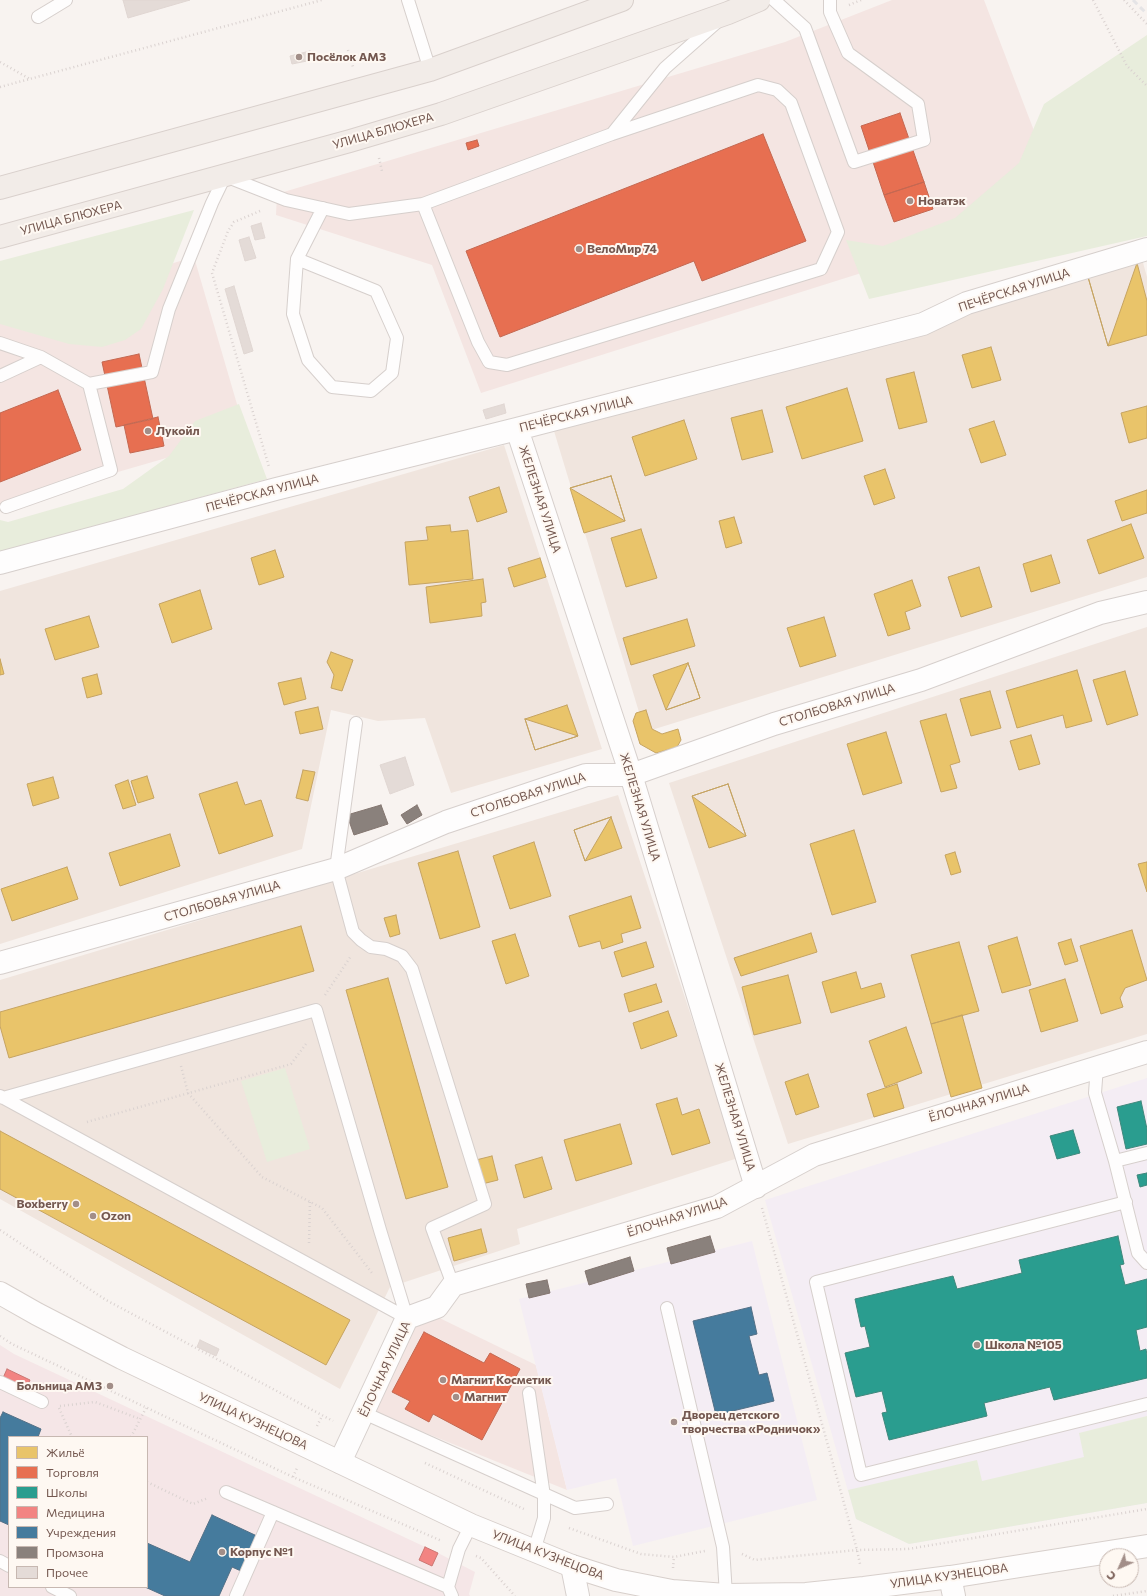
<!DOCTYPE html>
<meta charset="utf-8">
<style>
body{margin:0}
#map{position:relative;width:1147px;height:1596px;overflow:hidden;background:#f8f3f0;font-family:Commissioner,sans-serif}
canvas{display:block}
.legend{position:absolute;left:8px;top:1436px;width:140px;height:152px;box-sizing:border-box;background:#fef8f2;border:1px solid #c7b8b1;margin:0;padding:5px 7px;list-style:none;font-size:12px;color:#745850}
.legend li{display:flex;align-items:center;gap:8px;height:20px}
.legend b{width:20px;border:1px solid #c7b8b1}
.north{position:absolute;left:1099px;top:1548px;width:40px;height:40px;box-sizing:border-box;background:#fef8f2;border:1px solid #c7b8b1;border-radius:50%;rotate:225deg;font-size:11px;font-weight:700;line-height:16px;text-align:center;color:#745850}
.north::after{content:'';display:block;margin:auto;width:14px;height:18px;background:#a28e88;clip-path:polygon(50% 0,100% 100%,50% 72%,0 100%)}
</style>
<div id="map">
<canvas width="1147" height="1596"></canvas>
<ul class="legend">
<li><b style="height:11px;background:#e9c46a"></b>Жильё</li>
<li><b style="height:11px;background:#e76f51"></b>Торговля</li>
<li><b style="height:11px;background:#2a9d8f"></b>Школы</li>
<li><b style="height:11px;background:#f28482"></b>Медицина</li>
<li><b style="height:11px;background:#457b9d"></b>Учреждения</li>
<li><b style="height:11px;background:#8a817c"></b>Промзона</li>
<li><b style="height:11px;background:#e4dbd7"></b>Прочее</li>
</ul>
<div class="north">С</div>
</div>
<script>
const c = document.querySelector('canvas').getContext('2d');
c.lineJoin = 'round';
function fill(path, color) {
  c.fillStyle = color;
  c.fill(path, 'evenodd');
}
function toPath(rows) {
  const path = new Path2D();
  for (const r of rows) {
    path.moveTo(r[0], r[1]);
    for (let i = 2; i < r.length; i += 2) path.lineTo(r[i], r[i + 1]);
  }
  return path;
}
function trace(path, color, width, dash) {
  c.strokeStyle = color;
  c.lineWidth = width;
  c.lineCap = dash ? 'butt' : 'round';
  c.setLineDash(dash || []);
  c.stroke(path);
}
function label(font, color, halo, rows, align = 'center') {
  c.font = font + ' Commissioner,sans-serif';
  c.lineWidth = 4;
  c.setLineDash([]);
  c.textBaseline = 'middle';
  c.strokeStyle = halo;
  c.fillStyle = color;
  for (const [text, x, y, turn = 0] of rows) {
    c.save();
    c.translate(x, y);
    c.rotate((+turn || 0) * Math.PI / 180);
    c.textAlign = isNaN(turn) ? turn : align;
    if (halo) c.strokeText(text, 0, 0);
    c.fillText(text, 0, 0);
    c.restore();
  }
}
fill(toPath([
 [1142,259,1147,277,1147,577,645,732,554,431],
 [504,445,602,749,451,793,425,718,378,721,331,710,302,849,0,944,0,591],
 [1147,627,1147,1034,788,1144,669,783],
 [618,795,738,1158,517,1229,520,1244,390,1287,340,1389,0,1199,0,980]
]), '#f0e5de');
fill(toPath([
 [892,0,984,0,1062,204,874,269,481,393,432,265,276,215,277,194,785,42],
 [194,257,246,435,0,506,0,314],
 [421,1309,536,1365,567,1490,371,1411]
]), '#f4e5e2');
fill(toPath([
 [1147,1078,1147,1503,909,1544,856,1519,765,1200],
 [752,1241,817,1500,633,1546,616,1478,567,1490,519,1299]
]), '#f4edf4');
fill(toPath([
 [0,1345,14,1354,438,1553,475,1572,469,1594,470,1596,0,1596],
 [9,1437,147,1437,147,1587,9,1587]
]), '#f5e6e7');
fill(toPath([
 [1147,35,1147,236,869,299,846,240,883,246,955,218,1019,163,1044,104],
 [194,210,163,289,141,329,125,340,102,347,69,344,0,324,0,261],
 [239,404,267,479,0,552,0,520,8,522,123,489,169,456,195,421],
 [285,1068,310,1149,267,1162,241,1081],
 [1147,1416,1147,1503,909,1544,856,1519,848,1490,977,1460,982,1481,1084,1457,1079,1433]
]), '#e8eddc');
const homes = toPath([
 [1137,263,1147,301,1147,335,1108,346,1088,277,1137,263],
 [1137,263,1108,346,1088,277,1137,263],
 [991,347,1001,380,972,388,962,355,991,347],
 [914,372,927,422,899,429,886,379,914,372],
 [847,388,863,441,802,459,786,407,847,388],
 [1147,406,1147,438,1129,443,1121,413,1147,406],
 [762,410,773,452,742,460,731,418,762,410],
 [684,420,697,459,645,476,632,437,684,420],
 [994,421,1006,455,981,463,969,429,994,421],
 [885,469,895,498,874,505,864,476,885,469],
 [611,476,625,521,584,533,570,488,611,476],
 [611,476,625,521,570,488,611,476],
 [499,487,507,512,477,522,469,497,499,487],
 [1147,490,1147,513,1122,521,1115,501,1147,490],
 [734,517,742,543,726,548,719,521,734,517],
 [1131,524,1144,558,1099,574,1087,540,1131,524],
 [450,525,451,532,468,530,473,579,409,585,405,542,428,540,426,527,450,525],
 [641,529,657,578,626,587,611,538,641,529],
 [275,550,284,577,259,585,251,558,275,550],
 [1051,555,1060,583,1031,592,1023,564,1051,555],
 [540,558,546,577,514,587,508,568,540,558],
 [979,567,992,607,961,617,948,577,979,567],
 [483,579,486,602,481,603,482,616,430,623,426,587,483,579],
 [912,580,921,606,905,612,910,629,888,636,874,594,912,580],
 [200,590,212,629,172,643,159,604,200,590],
 [89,616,99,647,55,660,45,629,89,616],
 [824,617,836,656,800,667,787,628,824,617],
 [687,619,695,646,631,665,623,638,687,619],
 [331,652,353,660,342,691,331,688,334,675,327,662,331,652],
 [0,659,4,674,0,675,0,659],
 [688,663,700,698,666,710,653,675,688,663],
 [688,663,700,698,666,710,688,663],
 [1077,670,1092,721,1066,728,1063,715,1017,728,1006,691,1077,670],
 [1125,671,1138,715,1107,725,1093,680,1125,671],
 [97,674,102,694,87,698,82,678,97,674],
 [301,678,306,699,284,705,278,683,301,678],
 [990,691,1001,728,971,736,960,699,990,691],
 [567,705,578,736,535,750,525,719,567,705],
 [318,707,323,729,300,734,295,712,318,707],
 [646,710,652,729,662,734,678,729,681,740,677,747,656,753,640,744,633,721,636,713,646,710],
 [946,714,960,762,950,765,957,788,941,792,920,721,946,714],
 [525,719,578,736,535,750,525,719],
 [886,732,902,783,863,795,847,744,886,732],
 [1031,735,1040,764,1019,770,1010,741,1031,735],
 [303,770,315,772,308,801,296,798,303,770],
 [147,776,154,798,138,803,131,781,147,776],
 [53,777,59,798,33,806,27,784,53,777],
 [128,780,136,805,123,809,115,785,128,780],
 [237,782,245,805,261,800,273,836,219,854,199,794,237,782],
 [728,784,746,836,709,848,692,796,728,784],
 [728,784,746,836,692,796,728,784],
 [611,817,622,848,585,861,574,830,611,817],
 [611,817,585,861,574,830,611,817],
 [854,830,876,902,832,915,810,844,854,830],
 [170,834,180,866,120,886,109,853,170,834],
 [534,842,551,896,510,909,493,856,534,842],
 [458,851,480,927,440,939,418,863,458,851],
 [955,852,961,872,951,875,945,855,955,852],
 [1147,862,1147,892,1138,864,1147,862],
 [67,867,78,899,12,921,1,889,67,867],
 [631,896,641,928,621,934,623,942,602,949,600,941,579,947,569,916,631,896],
 [396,915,400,934,390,937,384,918,396,915],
 [301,926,314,971,9,1058,0,1026,0,1012,301,926],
 [1132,930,1147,980,1125,988,1120,998,1123,1007,1101,1014,1080,946,1132,930],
 [811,933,817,952,741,976,734,958,811,933],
 [515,934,529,976,506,984,492,941,515,934],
 [1017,937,1031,985,1002,993,988,946,1017,937],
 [1071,939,1078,961,1065,965,1058,943,1071,939],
 [646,942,654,967,622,977,614,952,646,942],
 [959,942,979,1011,931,1024,911,955,959,942],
 [856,972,861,989,881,983,885,997,831,1013,822,982,856,972],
 [788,975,801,1023,754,1035,742,987,788,975],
 [388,978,448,1187,406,1199,346,990,388,978],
 [1065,979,1078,1021,1041,1032,1029,990,1065,979],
 [656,984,662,1002,629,1012,624,994,656,984],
 [668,1011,677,1036,641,1049,633,1023,668,1011],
 [962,1015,982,1088,951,1097,931,1024,962,1015],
 [906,1027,922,1073,885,1087,869,1041,906,1027],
 [808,1074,819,1107,796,1115,785,1082,808,1074],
 [897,1084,904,1108,874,1117,867,1094,897,1084],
 [677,1098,682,1115,699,1109,710,1143,672,1155,656,1104,677,1098],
 [620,1124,632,1164,576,1181,564,1140,620,1124],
 [0,1131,350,1320,326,1365,0,1189,0,1131],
 [492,1156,498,1180,482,1184,476,1160,492,1156],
 [542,1157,552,1189,524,1198,515,1165,542,1157],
 [481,1229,487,1252,454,1261,448,1238,481,1229]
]);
fill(homes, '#e9c46a');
trace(homes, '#c6a462', 1);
const shops = toPath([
 [900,113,924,182,884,195,861,126,900,113],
 [763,134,806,241,702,281,694,261,500,337,466,251,763,134],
 [477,140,479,146,468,150,466,143,477,140],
 [924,182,933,209,894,222,884,195,924,182],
 [139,354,153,419,116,427,102,362,139,354],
 [58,390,81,450,0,482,0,413,58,390],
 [158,417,164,446,130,453,124,425,158,417],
 [424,1332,484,1363,490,1353,520,1369,482,1440,433,1414,429,1422,405,1409,410,1401,392,1392,424,1332]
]);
fill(shops, '#e76f51');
trace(shops, '#c46851', 1);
const schools = toPath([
 [1141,1101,1147,1129,1147,1144,1126,1149,1117,1107,1141,1101],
 [1073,1130,1080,1153,1057,1159,1050,1136,1073,1130],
 [1147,1173,1147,1185,1140,1187,1137,1175,1147,1173],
 [1118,1236,1124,1264,1120,1265,1125,1285,1147,1279,1147,1327,1136,1330,1140,1351,1146,1349,1147,1355,1147,1378,1054,1400,1050,1387,984,1403,987,1416,889,1440,882,1413,887,1412,882,1391,856,1397,845,1353,870,1347,865,1326,861,1327,855,1299,953,1276,957,1289,1022,1273,1019,1260,1118,1236]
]);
fill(schools, '#2a9d8f');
trace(schools, '#40887c', 1);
const health = toPath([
 [7,1369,30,1380,26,1389,3,1378,7,1369],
 [425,1547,438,1553,432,1566,419,1560,425,1547]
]);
fill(health, '#f28482');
trace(health, '#cc7773', 1);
const public = toPath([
 [751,1307,757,1334,749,1336,759,1375,767,1373,774,1401,716,1415,693,1321,751,1307],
 [3,1412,41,1429,38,1437,9,1437,9,1525,0,1521,0,1418,3,1412],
 [212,1515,257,1536,241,1571,232,1567,219,1596,165,1596,145,1587,147,1587,147,1543,190,1562,212,1515]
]);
fill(public, '#457b9d');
trace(public, '#537086', 1);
const industry = toPath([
 [381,805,388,824,354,835,347,815,381,805],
 [417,805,422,815,407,824,401,815,417,805],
 [710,1236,715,1252,671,1264,667,1248,710,1236],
 [630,1257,634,1271,589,1285,585,1271,630,1257],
 [547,1280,550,1293,529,1298,526,1284,547,1280]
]);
fill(industry, '#8a817c');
trace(industry, '#83756f', 1);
const building = toPath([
 [123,0,190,0,128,18,123,0],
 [310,51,312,60,292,64,290,56,310,51],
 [261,223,265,238,255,240,251,226,261,223],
 [249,237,256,258,245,261,239,240,249,237],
 [234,286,253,351,244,354,225,289,234,286],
 [504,404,506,413,486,419,483,410,504,404],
 [405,757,414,785,390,794,380,765,405,757],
 [200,1340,219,1349,216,1356,197,1347,200,1340]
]);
fill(building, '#e4dbd7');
trace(building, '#e0d6d2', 1);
const lane = toPath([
 [408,0,430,70],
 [774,0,805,28,854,162,924,140,918,104,848,53,830,12,830,0],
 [38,17,66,0],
 [423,204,478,342,489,362,507,365,821,269,838,232,791,103,777,90,758,85,612,134],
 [297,259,376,291,397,338,392,373,371,391,332,387,308,360,293,314,297,259,323,208],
 [0,343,41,357,89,384,152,372,169,309,212,203,225,176,286,200,349,214,423,204,612,134,665,68,717,22],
 [0,376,41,357],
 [6,507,111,470,89,384],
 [356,723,336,869,353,932,361,940,371,947,386,949,402,956,412,969,485,1204,432,1228,453,1285],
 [1097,1066,1095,1093,1115,1161,1138,1253,1147,1263],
 [0,1096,407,1318],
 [3,1098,316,1010,380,1230,407,1318],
 [1115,1161,1147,1153],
 [1126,1202,816,1282,861,1475,1147,1404],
 [667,1308,723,1547,726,1595],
 [0,1382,42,1402],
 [529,1393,544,1496,544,1518,534,1551],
 [364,1413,575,1508,607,1504],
 [226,1492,448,1587,452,1596],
 [0,1561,9,1566],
 [52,1587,70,1596],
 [448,1587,459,1549,471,1525],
 [236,1596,273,1512]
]);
const street = toPath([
 [517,429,631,775,756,1187],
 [0,563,276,489,517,429,923,324,967,303,1147,249],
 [0,963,336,869,446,822,586,775,631,775,774,724,921,680,1100,613,1147,602],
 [340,1462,407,1318,437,1307,453,1285,717,1207,814,1155,1147,1052],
 [572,1566,578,1596],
 [950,1577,954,1596]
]);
const secondary = toPath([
 [0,1293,37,1314,122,1358,471,1525,572,1566,616,1580,672,1591,726,1595,806,1594,864,1588,950,1577,1147,1546]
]);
const primary = toPath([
 [0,188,430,70,622,0],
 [0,237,350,141,441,114,728,13,759,0]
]);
trace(lane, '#d6cfcc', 14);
trace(street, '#d6cfcc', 24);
trace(secondary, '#d7cfcb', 24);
trace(primary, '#d9d0cc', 24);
trace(toPath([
 [1093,0,1127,66,1147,86],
 [1124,0,1147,24],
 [849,5,861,0],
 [348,50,353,67],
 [0,62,30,79],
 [0,87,322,0],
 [379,158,382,171],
 [260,211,234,222,228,231,212,273,269,467],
 [325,995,351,956],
 [181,1066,188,1093,262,1177,322,1208,372,1273],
 [87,1122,291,1064,306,1044],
 [762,1208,857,1550,860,1564],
 [0,1230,106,1300,333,1421],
 [309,1243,310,1202],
 [0,1336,12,1344,293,1477,442,1541],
 [60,1406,95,1402,140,1419],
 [59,1408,72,1437],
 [317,1426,322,1416],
 [131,1437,146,1408],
 [425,1463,526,1510],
 [293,1477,297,1468],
 [147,1482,193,1504,208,1498],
 [569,1528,641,1554,674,1557,705,1551],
 [742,1554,755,1560,857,1550,908,1549,1147,1509],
 [476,1556,481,1558,515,1596],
 [673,1568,674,1557],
 [1113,1596,1147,1591]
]), '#dad2d0', 2.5, [1, 3]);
trace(lane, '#fefdfd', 12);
trace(street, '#fefdfd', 22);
trace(secondary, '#fefdfd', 22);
trace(primary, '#f2ece8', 22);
trace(toPath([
 [1133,0,1147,14]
]), '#e5e4e6', 3, [6, 4]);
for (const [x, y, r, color] of [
 [299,57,4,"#a28e88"],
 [910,201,4,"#a28e88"],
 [579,249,4,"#a28e88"],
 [148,431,4,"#a28e88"],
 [76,1204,4,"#a28e88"],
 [93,1216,4,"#a28e88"],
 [977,1345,4,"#a28e88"],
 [443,1380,4,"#a28e88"],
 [110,1386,4,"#a28e88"],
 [456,1397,4,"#a28e88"],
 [674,1422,4,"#a28e88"],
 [222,1552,4,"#a28e88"]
]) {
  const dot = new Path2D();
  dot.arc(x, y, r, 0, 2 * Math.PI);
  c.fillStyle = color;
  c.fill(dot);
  trace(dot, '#fef8f2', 1.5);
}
label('bold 12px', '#745850', '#fef8f2', [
 ["Посёлок АМЗ",307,57],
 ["Новатэк",918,201],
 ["ВелоМир 74",587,249],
 ["Лукойл",156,431],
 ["Boxberry",68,1204,"right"],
 ["Ozon",101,1216],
 ["Школа №105",985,1345],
 ["Магнит Косметик",451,1380],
 ["Больница АМЗ",102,1386,"right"],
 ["Магнит",464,1397],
 ["Дворец детского",682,1415],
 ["творчества «Родничок»",682,1429],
 ["Корпус №1",230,1552]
], 'left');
label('12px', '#745850', '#fef8f2', [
 ["УЛИЦА БЛЮХЕРА",383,131,-16],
 ["УЛИЦА БЛЮХЕРА",71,218,-15],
 ["ПЕЧЁРСКАЯ УЛИЦА",1014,290,-18],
 ["ПЕЧЁРСКАЯ УЛИЦА",576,414,-14],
 ["ПЕЧЁРСКАЯ УЛИЦА",262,493,-15],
 ["ЖЕЛЕЗНАЯ УЛИЦА",540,499,72],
 ["СТОЛБОВАЯ УЛИЦА",837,705,-17],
 ["СТОЛБОВАЯ УЛИЦА",528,795,-18],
 ["ЖЕЛЕЗНАЯ УЛИЦА",640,807,73],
 ["СТОЛБОВАЯ УЛИЦА",222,901,-16],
 ["ЁЛОЧНАЯ УЛИЦА",979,1103,-17],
 ["ЖЕЛЕЗНАЯ УЛИЦА",735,1117,73],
 ["ЁЛОЧНАЯ УЛИЦА",677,1217,-18],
 ["ЁЛОЧНАЯ УЛИЦА",385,1369,-65],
 ["УЛИЦА КУЗНЕЦОВА",253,1421,25],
 ["УЛИЦА КУЗНЕЦОВА",548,1555,21],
 ["УЛИЦА КУЗНЕЦОВА",949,1576,-8]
]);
</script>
